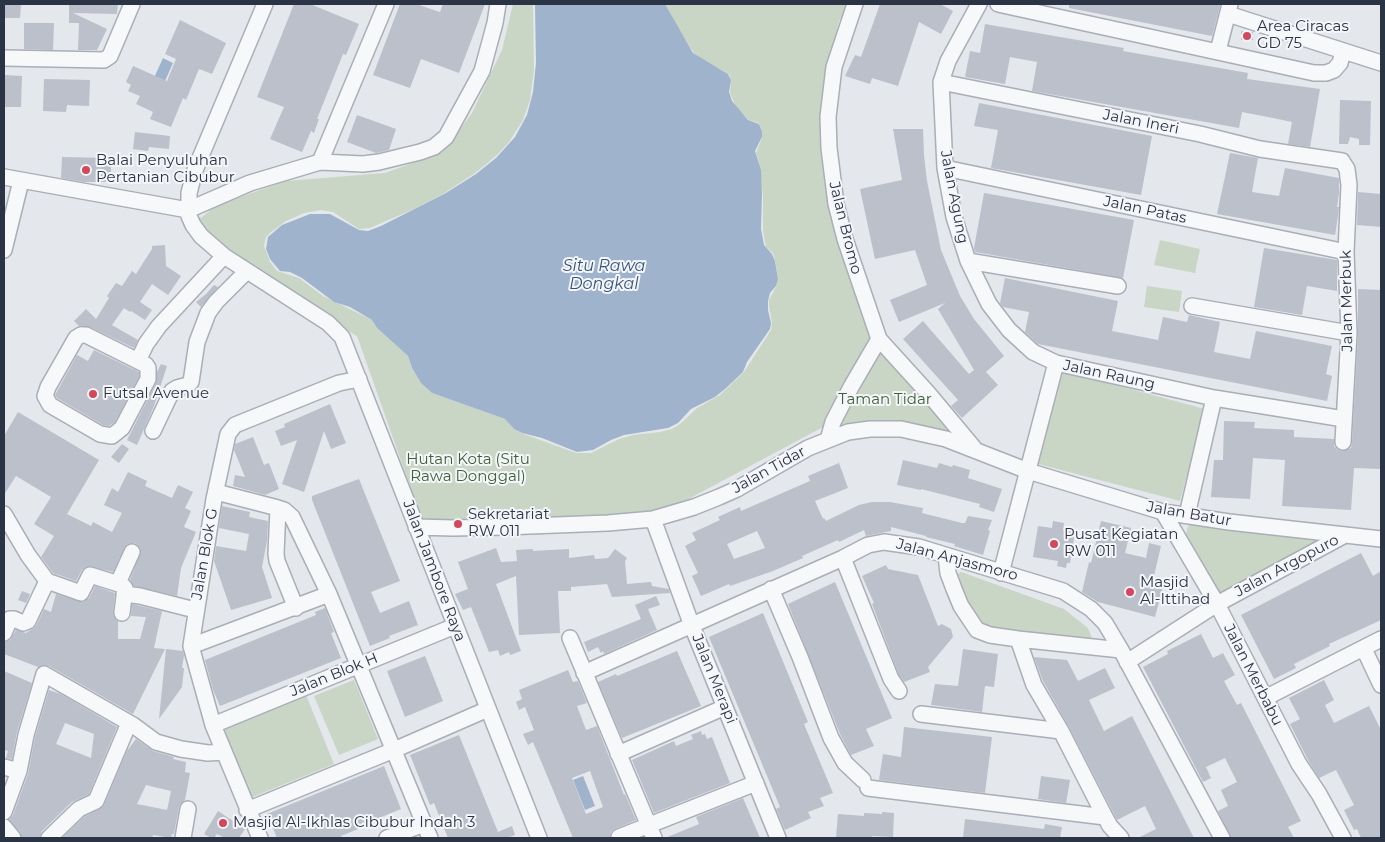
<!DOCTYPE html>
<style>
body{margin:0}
#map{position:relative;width:1385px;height:842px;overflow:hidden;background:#e4e7ec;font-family:Montserrat,sans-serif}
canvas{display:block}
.frame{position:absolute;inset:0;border:5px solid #2b3445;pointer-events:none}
</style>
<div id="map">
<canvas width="1385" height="842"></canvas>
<div class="frame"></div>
</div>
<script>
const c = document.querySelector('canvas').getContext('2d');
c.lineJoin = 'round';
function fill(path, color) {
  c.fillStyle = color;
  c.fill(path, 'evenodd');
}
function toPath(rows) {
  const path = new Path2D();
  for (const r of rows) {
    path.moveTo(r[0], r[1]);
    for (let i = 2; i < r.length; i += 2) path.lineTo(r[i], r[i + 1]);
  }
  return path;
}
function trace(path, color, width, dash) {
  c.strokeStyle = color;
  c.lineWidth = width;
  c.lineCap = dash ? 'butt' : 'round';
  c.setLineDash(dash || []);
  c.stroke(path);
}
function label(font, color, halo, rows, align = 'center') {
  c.font = font + ' Montserrat,sans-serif';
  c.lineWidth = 4;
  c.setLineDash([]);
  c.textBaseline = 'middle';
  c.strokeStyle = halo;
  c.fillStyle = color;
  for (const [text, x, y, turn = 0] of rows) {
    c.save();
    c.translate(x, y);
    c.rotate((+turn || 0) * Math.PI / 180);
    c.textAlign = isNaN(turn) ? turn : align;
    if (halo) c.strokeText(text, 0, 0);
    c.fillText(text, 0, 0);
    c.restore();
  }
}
fill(toPath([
 [513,4,533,4,534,70,530,100,523,120,509,142,496,156,475,173,443,194,416,208,370,228,359,229,333,212,321,210,304,213,286,221,270,233,266,237,264,246,270,262,277,271,299,278,323,296,372,320,377,328,408,356,412,368,421,383,432,393,505,419,514,429,521,433,576,453,591,453,619,439,633,435,660,432,672,429,680,424,697,408,720,395,744,372,771,330,772,322,769,307,769,300,776,287,778,278,775,260,773,253,766,247,763,231,763,195,761,179,761,171,756,153,762,138,762,130,759,123,749,120,736,107,730,93,731,80,729,74,700,58,694,53,680,32,665,4,849,4,839,21,825,83,822,131,836,234,872,336,823,427,653,518,423,523,357,336,277,290,214,241,198,220,217,205,286,181,385,173,443,152,472,113,502,50],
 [1160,240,1200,249,1195,273,1154,265],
 [1147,286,1182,291,1179,312,1144,307],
 [876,350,888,355,954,433,948,440,835,429],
 [1063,371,1205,409,1180,501,1038,464],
 [1191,521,1212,523,1220,530,1230,526,1316,537,1314,554,1227,603,1215,587,1201,561,1185,539,1187,529],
 [961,572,1064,609,1088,628,1096,649,976,634,949,581],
 [354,680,378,739,339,755,314,696],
 [306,695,334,764,250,798,221,729]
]), '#c9d6c5');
fill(toPath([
 [535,4,665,4,693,53,728,74,731,80,729,92,732,101,748,120,759,124,762,131,762,137,755,151,761,170,762,193,761,229,764,245,772,254,775,261,778,279,776,286,770,293,768,301,768,310,771,323,770,329,747,362,743,372,725,389,715,397,691,409,678,423,668,428,624,435,611,440,593,450,577,452,542,438,522,433,514,429,505,419,432,393,421,383,412,368,408,356,377,328,372,320,350,307,334,302,302,278,290,272,280,271,270,259,266,249,268,237,282,225,310,214,330,214,359,230,368,231,381,226,446,193,476,174,496,158,515,137,527,115,533,92,536,63],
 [163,58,173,63,165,81,153,80],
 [583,776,595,806,585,810,573,780]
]), '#9fb4cc');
fill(toPath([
 [4,4,21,4,20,18,4,18],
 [69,4,118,4,117,14,73,13,107,29,97,50,78,50,79,23,69,23],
 [294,4,310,4,359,24,346,55,343,54,317,119,319,119,314,133,311,131,302,152,270,139,284,107,257,97],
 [400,4,416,4,440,12,443,4,485,4,459,73,421,59,410,88,373,75],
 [880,4,940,4,953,11,941,34,919,22,898,86,872,78,870,84,845,76,855,55,861,57],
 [1069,4,1220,4,1220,6,1212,36,1069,8],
 [180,20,226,43,212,74,199,69,186,100,183,98,171,127,150,119,153,112,136,104,140,96,128,91,131,85,126,82,133,66,167,81,176,59,165,54],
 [24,23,54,23,53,50,24,49],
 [985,24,1124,48,1123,51,1248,73,1247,79,1320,89,1310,147,1288,144,1292,122,1268,117,1242,112,1239,128,1032,91,1037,62,1010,57,1005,84,965,77,970,51,980,53],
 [1241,31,1253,32,1253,40,1241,40],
 [4,75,22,76,21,107,4,107],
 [44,79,90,80,89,106,67,105,66,112,43,111],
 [1340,100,1371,101,1370,145,1359,145,1359,139,1350,137,1348,144,1339,144],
 [979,103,1152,136,1141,195,991,168,998,130,974,126],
 [357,115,396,129,389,150,376,153,347,142],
 [893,129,923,129,924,155,927,181,941,250,960,296,974,319,1004,356,986,372,998,385,962,418,951,406,958,400,903,339,923,321,969,374,974,370,938,309,945,303,899,322,890,300,927,285,915,250,875,259,860,189,902,180],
 [135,132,170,136,169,149,149,147,148,151,133,149],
 [1230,153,1258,158,1252,192,1279,196,1285,168,1339,178,1339,193,1337,207,1339,207,1338,216,1335,235,1217,214],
 [62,157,111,158,111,182,83,182,61,178],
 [1358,192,1381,194,1381,227,1357,225],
 [984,193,1134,220,1123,278,975,252,974,248],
 [165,245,166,266,181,276,168,295,152,284,140,302,152,310,145,320,131,311,130,312,124,308,112,325,138,340,134,348,90,327,79,326,74,321,86,309,96,319,109,298,107,296,116,283,122,286,132,271,136,274,152,249,152,246],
 [1264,248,1337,260,1337,291,1307,286,1302,315,1254,307],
 [1005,278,1118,301,1112,331,1158,340,1163,317,1187,322,1189,315,1220,322,1214,352,1250,359,1256,331,1332,346,1326,374,1332,376,1327,401,1038,344,1025,332,1029,312,1003,307,1000,303],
 [214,285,218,287,201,307,196,302,206,294],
 [1358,289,1381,290,1381,469,1354,468,1351,510,1282,506,1285,460,1253,458,1250,499,1211,497,1214,460,1223,460,1224,421,1255,422,1254,428,1294,430,1294,437,1334,439,1334,446,1338,450,1343,451,1351,448,1352,443,1358,334],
 [94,350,139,372,139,377,115,422,109,426,103,425,57,398,55,395,77,355,88,361],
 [161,364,167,366,154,406,137,445,127,440,156,383,157,372],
 [330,404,346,443,331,449,324,431,304,492,282,484,297,440,281,446,275,431,285,427,284,424],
 [18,412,99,460,67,514,91,526,93,522,112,532,122,513,104,505,112,488,118,492,128,472,147,481,145,486,172,498,178,485,193,492,185,508,191,511,184,527,196,532,181,568,177,596,134,586,130,580,141,552,140,547,135,543,127,544,124,548,113,572,88,566,82,570,76,581,53,573,41,557,54,536,34,524,51,497,16,476,4,495,4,436],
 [253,437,264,465,269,463,279,489,265,495,233,486,235,475,245,477,234,450,235,444],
 [122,444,129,449,119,463,111,457],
 [903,460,937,468,939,463,952,467,953,465,970,470,968,478,1002,489,994,512,979,507,980,504,921,489,921,490,897,485],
 [839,463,848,488,815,501,823,519,824,518,826,521,859,505,872,502,890,502,923,508,922,513,962,523,965,523,968,516,992,520,988,530,990,531,983,555,954,546,955,544,926,537,926,536,891,527,891,531,866,536,864,530,839,542,838,540,802,556,803,558,773,571,730,586,729,584,701,596,692,576,698,573,685,546,696,540,692,533,720,520,718,517,740,507,741,511,810,481,808,476],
 [757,531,765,548,734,559,727,544],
 [359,479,400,581,371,592,380,613,409,601,418,625,389,636,390,638,370,646,312,500,312,496],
 [222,506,250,512,249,517,268,521,267,541,262,567,272,598,231,610,214,561,216,546,246,551,249,534,219,528],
 [1053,521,1064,523,1063,530,1075,532,1070,563,1067,563,1066,568,1057,566,1058,561,1033,557,1038,526,1052,528],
 [1101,521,1131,528,1125,553,1146,558,1149,543,1161,546,1153,580,1164,583,1155,617,1098,602,1082,592,1089,562,1091,563],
 [496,548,501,562,517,561,516,550,533,549,533,551,569,549,569,558,594,555,595,559,608,558,615,549,627,558,625,561,627,584,651,582,652,586,669,589,670,593,612,597,607,584,571,587,571,591,558,591,560,633,519,635,516,576,496,584,521,651,510,655,509,652,500,656,498,650,489,652,471,607,463,610,455,594,468,589,458,562],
 [1361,553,1373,576,1381,571,1381,620,1329,644,1330,646,1294,664,1296,668,1274,679,1241,615],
 [886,565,888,569,918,575,938,626,942,624,951,629,953,637,928,667,930,672,904,682,899,675,872,604,874,603,862,576],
 [835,582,892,718,866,729,874,746,851,755,840,734,788,604],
 [95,586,115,593,113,612,114,617,118,621,118,639,140,639,146,617,131,616,132,604,162,611,154,648,165,649,133,714,49,666,43,665,38,667,4,654,4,642,10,640,16,630,26,633,36,626,44,609,51,612,56,594,83,602,89,598],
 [22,591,30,594,26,603,18,600],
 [656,596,660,605,648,609,657,630,604,654,603,651,601,653,598,647,588,652,584,642,641,619,635,605],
 [325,608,334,632,331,633,341,658,220,706,213,690,205,660,316,615,315,612],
 [763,613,808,722,804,724,833,793,820,798,824,806,808,812,811,818,785,830,776,809,780,807,709,637],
 [1201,634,1213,658,1223,653,1235,675,1224,681,1237,705,1241,703,1301,821,1288,827,1294,838,1231,838,1218,811,1228,806,1221,790,1237,782,1225,758,1206,767,1211,778,1203,782,1143,667,1168,654,1167,651],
 [166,649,183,651,184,655,182,668,184,668,182,687,159,719],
 [963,649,998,654,994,687,985,686,982,712,931,705,935,684,958,686],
 [677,651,701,706,622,738,598,682,616,674,617,676],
 [425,656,443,701,405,717,387,671],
 [1034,657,1067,660,1078,681,1105,668,1115,688,1089,700,1104,731,1132,716,1194,838,1138,838,1156,829,1145,806,1117,820,1069,727,1043,681],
 [568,670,573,682,578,681,587,703,577,706,586,730,597,726,624,795,625,794,636,820,615,829,611,832,610,837,605,838,573,838,533,742,528,745,523,734,534,730,525,707,519,710,516,702,522,699,519,690],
 [590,771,603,807,586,814,572,778],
 [4,671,32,683,17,732,12,759,6,758,8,751,4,750],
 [1324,680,1334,700,1325,705,1334,723,1369,706,1381,730,1381,838,1361,838,1357,829,1354,830,1344,810,1354,805,1336,770,1319,778,1309,762,1290,724,1300,719,1289,698],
 [49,690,61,694,117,727,89,794,72,802,42,831,40,838,22,838,20,832,9,820,13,815,28,774,35,737],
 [65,723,94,734,91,758,56,744],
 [904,727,992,737,985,793,879,780,883,754,901,757],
 [701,731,702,735,705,734,707,739,712,737,730,783,654,813,632,760,674,741,676,746,693,739,691,735],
 [459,735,498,832,512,826,515,835,507,838,448,838,434,803,430,805,410,755],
 [136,739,153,751,174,757,173,759,186,762,185,772,190,773,185,800,179,807,174,834,172,834,171,838,153,835,152,838,62,838,84,817,100,809,104,805,127,751],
 [146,785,171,791,167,810,137,804],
 [384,766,401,809,362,825,363,827,341,836,342,838,277,838,267,814],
 [1041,776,1070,780,1066,803,1038,799],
 [743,798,760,838,665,838,699,824,696,817],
 [218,811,245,829,239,838,225,838,217,834,214,838,211,838,204,834],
 [882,812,894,813,893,837,872,836,872,838,836,838,838,814,864,816,864,813,882,814],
 [965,819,1044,829,1045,824,1062,827,1060,838,963,838]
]), '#bbc0ca');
const minor = toPath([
 [265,4,195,170,189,193,189,216,193,225,201,236,224,256,328,323,342,337,539,838],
 [979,4,948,61,941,82,945,168,954,217,968,261,989,304,1009,330,1033,352,1056,363,1214,398,1344,419],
 [998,4,1314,73,1326,73,1334,70,1340,63,1343,51],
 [1228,14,1381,63],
 [1218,51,1230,4],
 [4,58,104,60,110,56,132,4],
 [941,82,1200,134,1260,149,1342,161,1347,169,1349,185,1346,252,1349,333,1343,442],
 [320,162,386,4],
 [945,168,1346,252],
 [4,177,188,210,250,183,320,162,363,164,379,162,420,152,434,147,446,137,482,71,495,23,498,4],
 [4,250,21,181],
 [968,261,1118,286],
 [1192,306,1349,333],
 [81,335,86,335,146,365,148,368,148,379,122,428,112,436,100,434,50,405,45,396,48,387,76,338,81,335],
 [879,339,928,393,974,448],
 [138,361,146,344,159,326,224,256],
 [153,431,172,391,177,388,188,385,191,382,197,342,208,313,216,302,247,271],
 [828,440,833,422,851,387,879,339,845,239,836,204,829,148,828,117,834,67,855,4],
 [216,492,278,508,284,510,292,517,329,594,430,838],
 [278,508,276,554,277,561,296,608],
 [1163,512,1217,604,1299,764,1319,794,1343,838],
 [4,514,28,555,47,581],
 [1187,515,1214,398],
 [653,519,692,626,778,838],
 [416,527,453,528,504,527,608,523,653,519,694,507,719,497,737,489,808,448,848,432,870,429,901,429,946,439,1028,471,1163,512,1229,522,1381,539],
 [946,556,948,573,954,589,961,606,977,630,990,635,1018,639,1121,650],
 [843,558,891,679,899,691],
 [1001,573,1056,363],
 [47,581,81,593,90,575,122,585,125,588,122,613],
 [118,583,132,552],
 [771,589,800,657,831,738,845,763,863,780],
 [124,594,140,596,195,610],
 [4,633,10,619,14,619,23,623,28,621,47,581],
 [570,638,654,838],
 [1018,639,1034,685,1061,731,1105,817,1110,826,1121,838],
 [191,646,329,594],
 [1364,649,1381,685],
 [1127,662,1217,604,1345,535],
 [584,673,843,558,868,545,884,542,919,547,1063,591,1091,609,1105,623,1121,650,1222,838],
 [1265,698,1381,639],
 [921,714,1061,731],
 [213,725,455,626],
 [618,754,725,707],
 [4,767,19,771],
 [868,788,1105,817],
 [247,810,394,750,488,709],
 [4,812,19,771,26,735,44,674,133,725,156,742,181,749,208,753,224,752],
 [4,827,13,838],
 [619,837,756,783],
 [49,838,79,809,96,801,129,723],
 [183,838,188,809],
 [260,838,213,725,191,646,214,499,228,434,235,425,339,383,359,379],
 [387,838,424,824]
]);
trace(minor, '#a9aeb7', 18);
trace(minor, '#f7f8fa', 15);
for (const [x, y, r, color] of [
 [1247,36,5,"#d1495b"],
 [86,170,5,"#d1495b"],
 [93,394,5,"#d1495b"],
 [458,524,5,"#d1495b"],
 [1054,544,5,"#d1495b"],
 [1130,592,5,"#d1495b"],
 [223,823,5,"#d1495b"]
]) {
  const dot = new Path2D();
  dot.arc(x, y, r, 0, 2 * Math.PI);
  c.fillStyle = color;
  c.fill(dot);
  trace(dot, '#f4f6f9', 2);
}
label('15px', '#2b3445', '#f4f6f9', [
 ["Area Ciracas",1257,27],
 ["GD 75",1257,44],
 ["Balai Penyuluhan",96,161],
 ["Pertanian Cibubur",96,178],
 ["Futsal Avenue",103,394],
 ["Sekretariat",468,515],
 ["RW 011",468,532],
 ["Pusat Kegiatan",1064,535],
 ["RW 011",1064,552],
 ["Masjid",1140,583],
 ["Al-Ittihad",1140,600],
 ["Masjid Al-Ikhlas Cibubur Indah 3",233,823]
], 'left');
label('15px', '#2b3445', '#f4f6f9', [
 ["Jalan Ineri",1141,122,11],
 ["Jalan Agung",954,197,79],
 ["Jalan Patas",1145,210,12],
 ["Jalan Bromo",845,228,76],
 ["Jalan Merbuk",1347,301,-91],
 ["Jalan Raung",1109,375,12],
 ["Jalan Tidar",769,470,-29],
 ["Jalan Batur",1189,514,10],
 ["Jalan Blok G",205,554,-80],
 ["Jalan Anjasmoro",957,560,15],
 ["Jalan Argopuro",1287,566,-28],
 ["Jalan Jambore Raya",434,571,69],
 ["Jalan Blok H",334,675,-22],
 ["Jalan Merbabu",1253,675,63],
 ["Jalan Merapi",714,679,68]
]);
label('15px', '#3f6138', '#f4f6f9', [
 ["Taman Tidar",885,400],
 ["Hutan Kota (Situ",468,460],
 ["Rawa Donggal)",468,477]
]);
label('italic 16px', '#34527a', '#f4f6f9', [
 ["Situ Rawa",604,266],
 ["Dongkal",604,284]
]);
</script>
